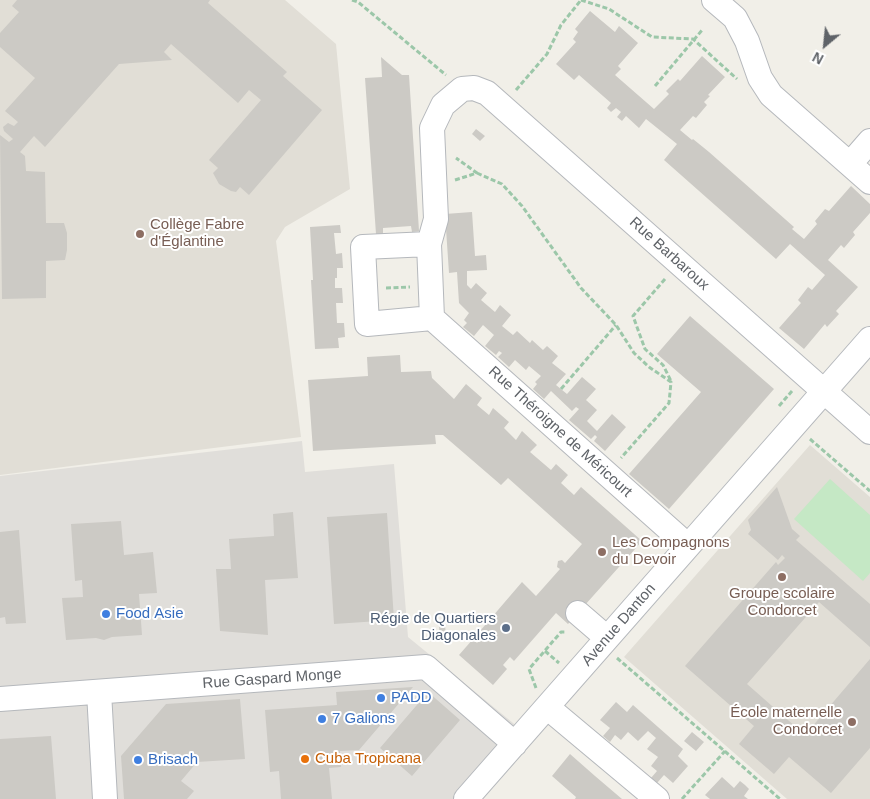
<!DOCTYPE html>
<meta charset="utf-8">
<style>
body{margin:0}
#map{position:relative;width:870px;height:799px;overflow:hidden;background:#f1efe8;font-family:Arial,sans-serif}
canvas{display:block}
.north{position:absolute;left:800px;top:20px;width:50px;height:50px;-webkit-text-stroke:4px #fff;paint-order:stroke;rotate:208deg;font-size:14px;font-weight:700;line-height:20px;text-align:center;color:#5f6368}
.north::after{content:'';display:block;margin:auto;width:18px;height:22px;background:#5f6368;clip-path:polygon(50% 0,100% 100%,50% 72%,0 100%)}
</style>
<div id="map">
<canvas width="870" height="799"></canvas>
<div class="north">N</div>
</div>
<script>
const c = document.querySelector('canvas').getContext('2d');
c.lineJoin = 'round';
function fill(path, color) {
  c.fillStyle = color;
  c.fill(path, 'evenodd');
}
function toPath(rows) {
  const path = new Path2D();
  for (const r of rows) {
    path.moveTo(r[0], r[1]);
    for (let i = 2; i < r.length; i += 2) path.lineTo(r[i], r[i + 1]);
  }
  return path;
}
function trace(path, color, width, dash) {
  c.strokeStyle = color;
  c.lineWidth = width;
  c.lineCap = dash ? 'butt' : 'round';
  c.setLineDash(dash || []);
  c.stroke(path);
}
function label(font, color, halo, rows, align = 'center') {
  c.font = font + ' Arial,sans-serif';
  c.lineWidth = 4;
  c.setLineDash([]);
  c.textBaseline = 'middle';
  c.strokeStyle = halo;
  c.fillStyle = color;
  for (const [text, x, y, turn = 0] of rows) {
    c.save();
    c.translate(x, y);
    c.rotate((+turn || 0) * Math.PI / 180);
    c.textAlign = isNaN(turn) ? turn : align;
    if (halo) c.strokeText(text, 0, 0);
    c.fillText(text, 0, 0);
    c.restore();
  }
}
fill(toPath([
 [302,441,305,472,394,464,408,637,524,732,466,799,0,799,0,476]
]), '#e0deda');
fill(toPath([
 [0,0,285,0,336,44,350,189,285,227,276,241,301,437,0,475],
 [810,445,870,497,870,799,787,799,624,657]
]), '#e1ded6');
fill(toPath([
 [830,479,870,515,870,573,863,581,794,519]
]), '#c5e8c5');
fill(toPath([
 [17,0,210,0,208,3,287,72,283,76,322,110,249,195,240,187,236,192,231,191,219,184,213,173,218,168,209,160,261,100,249,90,238,103,171,44,164,52,172,60,119,64,45,147,34,136,20,152,25,156,26,171,45,172,46,223,64,223,67,233,67,250,65,260,46,261,46,298,2,299,0,135,9,142,13,139,4,131,3,127,8,123,14,126,18,122,5,111,35,78,0,47,0,33,19,12,12,6],
 [590,11,615,32,619,26,638,43,618,66,621,69,615,75,654,109,669,94,666,91,678,79,680,81,702,56,725,77,708,95,710,96,704,102,707,105,696,118,693,116,680,130,692,140,693,139,709,152,794,227,792,229,804,239,817,224,815,221,825,209,829,211,851,186,870,204,870,213,853,232,855,235,844,248,841,245,828,260,858,287,836,311,839,314,827,327,825,324,804,349,779,328,801,303,798,300,808,287,812,290,825,275,790,244,776,259,664,160,677,144,646,119,639,128,626,116,622,121,617,117,621,112,616,108,611,112,607,108,611,103,579,75,574,80,556,64,576,42,573,39,578,32,575,29],
 [381,57,402,75,409,75,419,231,412,232,411,226,383,228,383,234,376,234,365,78,382,77],
 [476,129,485,136,480,141,472,134],
 [472,212,475,256,486,255,487,270,467,271,467,285,471,289,476,283,487,293,481,300,495,312,500,305,511,315,502,326,513,335,517,331,530,343,532,340,543,350,547,346,558,356,552,363,566,374,556,385,567,394,582,377,596,389,586,400,597,410,587,421,597,431,612,414,626,427,605,451,594,441,597,437,595,435,591,439,569,420,579,409,576,407,572,411,551,391,544,399,533,389,537,384,535,382,541,376,529,366,526,370,515,360,509,367,498,357,502,353,499,351,496,355,485,346,494,335,483,325,474,336,463,327,467,323,464,320,469,313,459,303,457,272,449,273,445,214],
 [340,225,341,233,334,233,336,254,342,253,343,268,337,268,337,278,335,278,335,288,342,288,343,303,336,303,337,323,344,323,345,337,338,338,339,348,315,349,311,280,313,280,310,227],
 [690,316,774,389,669,509,629,474,701,392,657,354],
 [400,355,401,372,431,371,432,378,454,399,466,384,482,398,477,405,489,415,493,408,509,422,504,428,516,440,522,431,537,445,530,452,551,470,556,464,568,475,561,483,574,495,581,487,642,541,629,556,626,554,624,556,627,558,568,624,556,613,514,661,510,657,503,665,507,669,493,685,459,655,473,639,477,643,484,635,480,631,522,582,536,596,560,569,557,567,558,561,562,560,565,563,582,544,508,478,501,485,443,435,435,435,436,444,313,451,308,380,368,376,367,357],
 [777,487,792,529,800,536,796,540,870,604,870,647,819,602,747,684,805,735,870,659,870,748,831,793,789,757,774,774,739,744,754,726,685,666,776,562,778,565,785,558,782,555,778,560,748,534,751,530,748,520],
 [293,512,298,578,265,580,268,635,220,631,216,569,231,569,229,539,274,536,273,514],
 [387,513,394,620,334,624,327,517],
 [121,521,124,555,153,552,157,593,139,594,142,635,112,637,104,640,96,638,66,640,62,598,83,597,82,580,75,581,71,524],
 [19,530,26,623,6,624,5,617,0,618,0,532],
 [445,625,446,636,440,637,439,626],
 [413,687,359,750,340,751,341,767,329,768,332,799,281,799,279,771,270,772,265,710,337,705,336,692],
 [428,692,460,720,412,776,380,748],
 [240,699,245,759,197,762,181,781,194,791,187,799,124,799,121,756,166,704],
 [616,702,627,712,633,705,683,749,678,756,688,766,673,783,664,775,657,783,651,778,657,771,651,766,658,757,647,749,656,738,648,731,638,741,628,732,621,740,615,735,610,742,603,736,610,728,600,720],
 [692,732,704,742,696,751,684,741],
 [51,736,56,799,0,799,0,739],
 [570,754,595,776,622,799,575,799,576,797,552,776],
 [722,777,734,788,740,781,745,785,749,789,744,796,748,799,710,799,705,795]
]), '#cccac5');
const minor = toPath([
 [714,0,735,18,747,41,760,78,771,95,870,182],
 [850,164,870,141],
 [429,244,436,219,432,128,443,105,462,89,474,88,487,93,870,432],
 [432,318,367,324,363,247,429,244,432,318,688,546],
 [578,613,607,638],
 [99,692,105,799],
 [0,699,426,667,515,744],
 [547,707,657,799],
 [466,799,870,339]
]);
trace(minor, '#b5b8bc', 26);
trace(toPath([
 [352,0,358,2,446,75],
 [581,0,609,9,652,37,693,39,737,79],
 [655,86,703,29],
 [516,90,547,54,561,25,581,0],
 [477,173,502,184,522,206,581,288,616,325,634,353,649,367,671,382,669,403,621,458],
 [455,180,477,173,456,158],
 [665,279,633,316,645,349,663,365,671,381],
 [386,288,410,287],
 [561,389,616,325],
 [779,406,792,391],
 [810,439,870,491],
 [545,651,559,663],
 [617,658,780,799],
 [536,688,529,669,561,632,565,632],
 [682,799,725,751]
]), '#9cc7a9', 3, [5, 2.5]);
trace(minor, '#fff', 24);
for (const [x, y, r, color] of [
 [140,234,5,"#8d6e63"],
 [602,552,5,"#8d6e63"],
 [782,577,5,"#8d6e63"],
 [106,614,5,"#3f7fe0"],
 [506,628,5,"#5c6f8a"],
 [381,698,5,"#3f7fe0"],
 [322,719,5,"#3f7fe0"],
 [852,722,5,"#8d6e63"],
 [305,759,5,"#e8710a"],
 [138,760,5,"#3f7fe0"]
]) {
  const dot = new Path2D();
  dot.arc(x, y, r, 0, 2 * Math.PI);
  c.fillStyle = color;
  c.fill(dot);
  trace(dot, '#fff', 2);
}
label('15px', '#785e54', '#fff', [
 ["Collège Fabre",150,225],
 ["d'Églantine",150,242],
 ["Les Compagnons",612,543],
 ["du Devoir",612,560],
 ["Groupe scolaire",782,594,"center"],
 ["Condorcet",782,611,"center"],
 ["École maternelle",842,713,"right"],
 ["Condorcet",842,730,"right"]
], 'left');
label('15px', '#5f6368', '#fff', [
 ["Rue Barbaroux",669,254,42],
 ["Rue Théroigne de Méricourt",560,432,42],
 ["Avenue Danton",619,625,-49],
 ["Rue Gaspard Monge",272,679,-4]
]);
label('15px', '#366cbe', '#fff', [
 ["Food Asie",116,614],
 ["PADD",391,698],
 ["7 Galions",332,719],
 ["Brisach",148,760]
], 'left');
label('15px', '#4e5e75', '#fff', [
 ["Régie de Quartiers",496,619],
 ["Diagonales",496,636]
], 'right');
label('15px', '#c56008', '#fff', [
 ["Cuba Tropicana",315,759]
], 'left');
</script>
